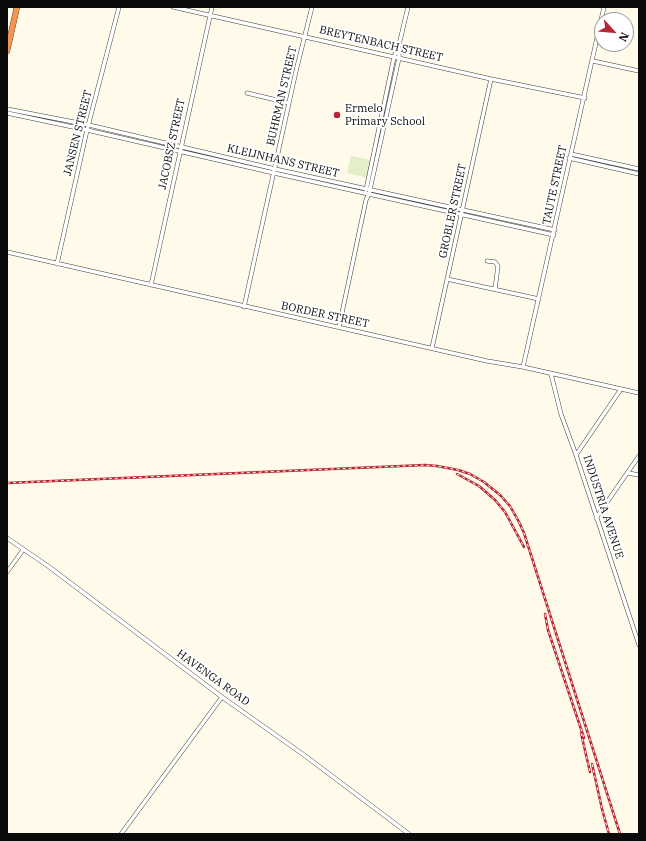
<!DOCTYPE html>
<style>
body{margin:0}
#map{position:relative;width:646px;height:841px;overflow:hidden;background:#fffae9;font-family:"IBM Plex Serif",serif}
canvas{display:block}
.frame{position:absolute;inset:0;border:8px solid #0b0b0b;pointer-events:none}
.north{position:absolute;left:594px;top:12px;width:40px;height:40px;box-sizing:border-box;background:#fff;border:1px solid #9d9d9d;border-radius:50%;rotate:117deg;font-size:11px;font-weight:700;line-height:16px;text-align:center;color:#0b0b0b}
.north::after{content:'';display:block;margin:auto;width:14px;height:18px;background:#b92532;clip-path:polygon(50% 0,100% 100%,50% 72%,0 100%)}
</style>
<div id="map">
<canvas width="646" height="841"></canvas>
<div class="frame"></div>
<div class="north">N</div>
</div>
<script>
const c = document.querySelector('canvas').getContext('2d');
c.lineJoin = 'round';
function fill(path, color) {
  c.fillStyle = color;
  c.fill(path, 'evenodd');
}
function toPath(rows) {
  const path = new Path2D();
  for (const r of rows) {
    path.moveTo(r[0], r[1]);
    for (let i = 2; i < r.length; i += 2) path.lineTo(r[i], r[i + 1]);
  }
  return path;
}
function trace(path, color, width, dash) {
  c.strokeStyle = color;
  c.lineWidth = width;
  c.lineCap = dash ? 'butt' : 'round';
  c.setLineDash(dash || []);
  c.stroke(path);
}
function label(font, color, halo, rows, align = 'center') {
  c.font = font + ' "IBM Plex Serif",serif';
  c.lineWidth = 4;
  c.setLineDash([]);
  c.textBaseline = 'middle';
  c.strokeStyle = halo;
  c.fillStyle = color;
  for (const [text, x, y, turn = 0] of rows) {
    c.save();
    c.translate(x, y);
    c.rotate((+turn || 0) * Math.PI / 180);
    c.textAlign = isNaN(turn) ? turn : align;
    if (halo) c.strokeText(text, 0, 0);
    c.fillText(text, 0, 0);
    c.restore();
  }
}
fill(toPath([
 [351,156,371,160,367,178,347,173]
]), '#e3efc6');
const minor = toPath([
 [173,7,491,79,585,98],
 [593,61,639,71],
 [247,93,289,103],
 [7,109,89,125,275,169,555,230],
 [7,113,87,130,274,173,554,235],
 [571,154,639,169],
 [569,158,639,174],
 [366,190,394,57,398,48],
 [7,252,487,361,523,367,639,393],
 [487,261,495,262,498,266,495,289],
 [57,264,87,130,119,7],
 [447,279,539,299],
 [151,285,212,7],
 [244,307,296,71,312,7],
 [339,327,366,200,369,194,399,58,399,45,408,7],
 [432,348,491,79],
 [523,367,604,7],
 [551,374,561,414,576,455,639,645],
 [576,455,621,389],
 [628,473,639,475],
 [596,518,639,456],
 [7,538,48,566,222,697,304,755,409,834],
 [7,572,23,550],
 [121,834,222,697]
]);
const highway = toPath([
 [7,51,17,7]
]);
trace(minor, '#3e3e3e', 4.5);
trace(highway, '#1c1c1c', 6);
trace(minor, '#fff', 3.5);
trace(highway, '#f39653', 5.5);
const rail = toPath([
 [457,474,479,486,495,500,505,512,524,547],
 [7,483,425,465,437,466,458,470,470,474,484,482,500,495,510,506,519,522,524,533,620,834],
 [545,614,548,630,584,738],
 [581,733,590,772],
 [592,764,602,809,609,834]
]);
trace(rail, '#b92532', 2.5);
trace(rail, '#fff', 1, [3]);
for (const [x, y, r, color] of [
 [337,115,4,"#b92532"]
]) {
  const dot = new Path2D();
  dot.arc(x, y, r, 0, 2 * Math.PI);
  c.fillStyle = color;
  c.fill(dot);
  trace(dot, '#fff', 1.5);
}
label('11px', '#0b0b0b', '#fff', [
 ["BREYTENBACH STREET",381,44,13],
 ["BUHRMAN STREET",282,96,-77],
 ["JANSEN STREET",78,133,-76],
 ["JACOBSZ STREET",172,144,-78],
 ["KLEIJNHANS STREET",283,161,13],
 ["TAUTE STREET",555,185,-78],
 ["GROBLER STREET",453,211,-78],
 ["BORDER STREET",325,315,12],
 ["INDUSTRIA AVENUE",603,507,72],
 ["HAVENGA ROAD",213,678,36]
]);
label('11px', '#0b0b0b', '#fff', [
 ["Ermelo",345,109],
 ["Primary School",345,122]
], 'left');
</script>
